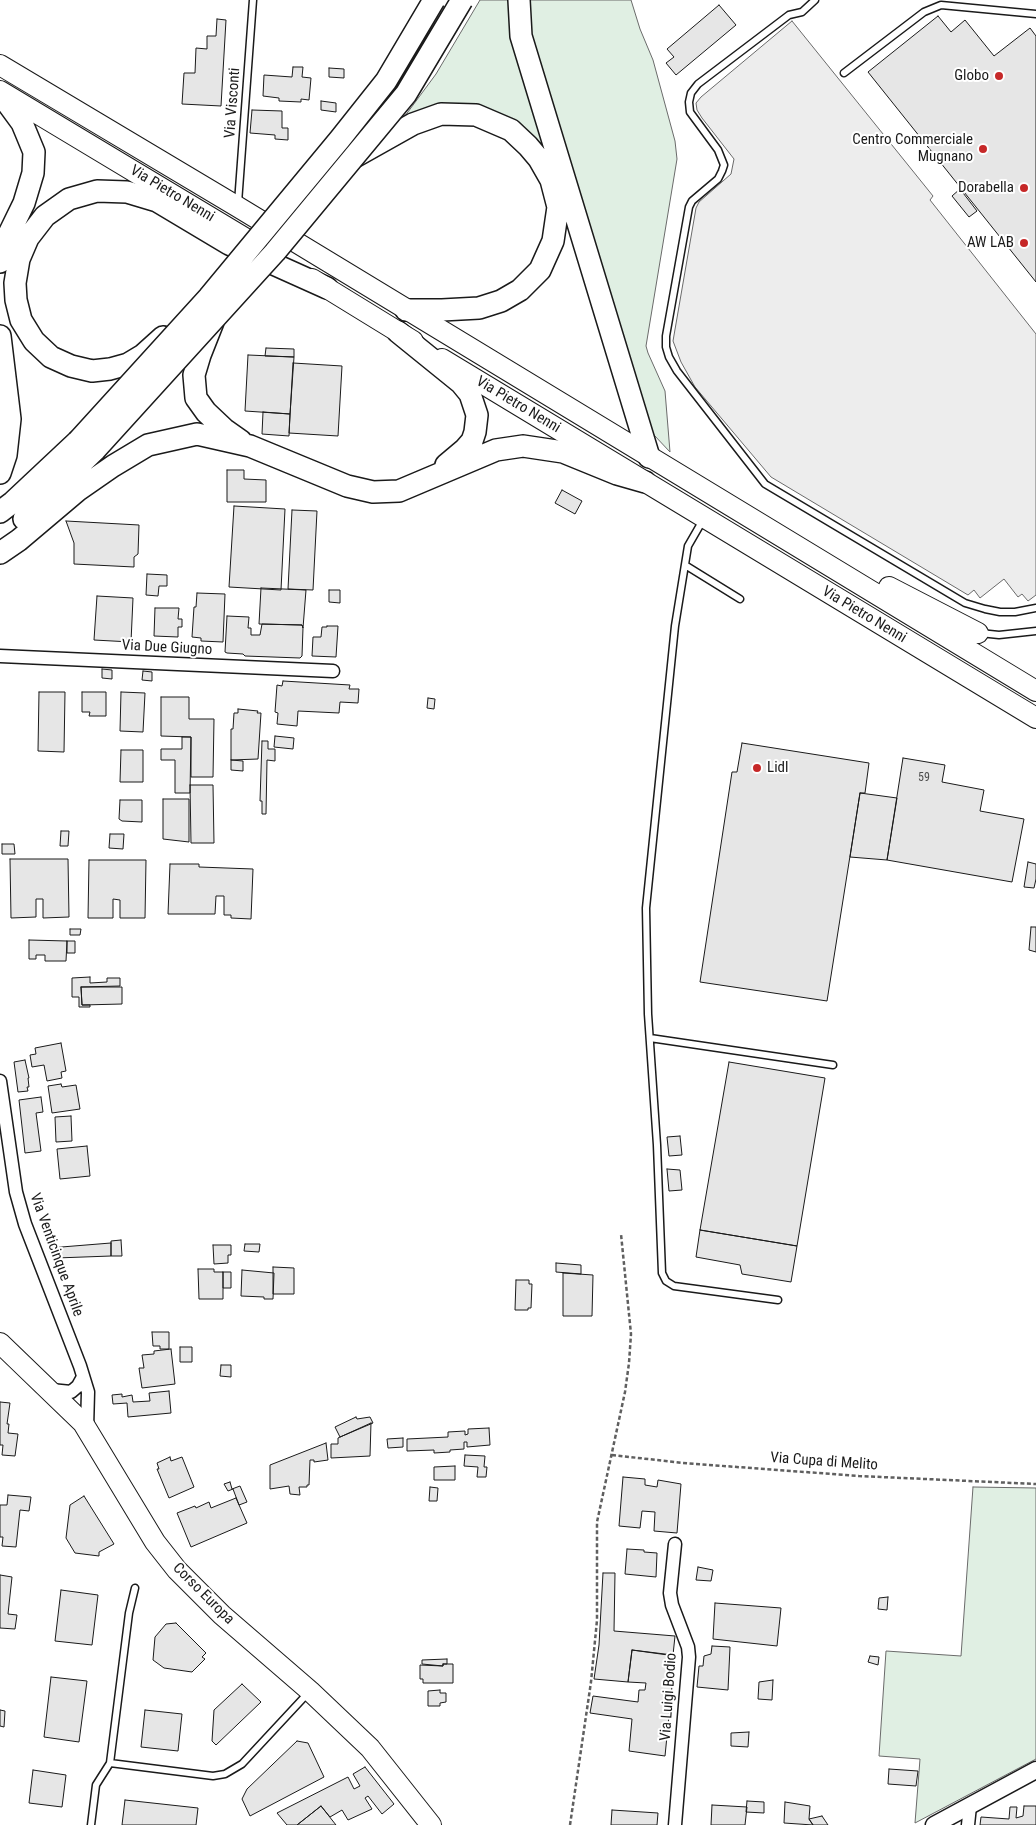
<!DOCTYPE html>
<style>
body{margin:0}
canvas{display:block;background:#fff}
</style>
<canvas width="1036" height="1825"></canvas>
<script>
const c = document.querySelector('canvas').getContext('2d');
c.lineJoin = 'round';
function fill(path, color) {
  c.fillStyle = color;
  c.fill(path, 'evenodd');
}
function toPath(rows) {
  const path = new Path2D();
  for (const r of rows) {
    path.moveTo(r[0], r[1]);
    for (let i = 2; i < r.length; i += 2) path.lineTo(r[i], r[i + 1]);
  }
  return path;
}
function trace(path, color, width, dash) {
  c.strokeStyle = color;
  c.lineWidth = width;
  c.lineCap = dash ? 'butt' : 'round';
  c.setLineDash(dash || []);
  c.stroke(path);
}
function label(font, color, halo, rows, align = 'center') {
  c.font = font + ' "Roboto Condensed",sans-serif';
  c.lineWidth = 4;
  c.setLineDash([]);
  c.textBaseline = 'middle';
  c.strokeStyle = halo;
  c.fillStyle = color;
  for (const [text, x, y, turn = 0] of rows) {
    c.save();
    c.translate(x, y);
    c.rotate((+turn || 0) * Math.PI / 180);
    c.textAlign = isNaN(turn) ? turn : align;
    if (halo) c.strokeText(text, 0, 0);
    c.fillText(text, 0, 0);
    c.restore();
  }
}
const green = toPath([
 [480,0,631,0,640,29,653,60,675,141,677,159,646,346,648,353,665,391,670,452,654,435,643,414,552,168,513,125,402,120,436,74,480,0],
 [973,1487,1036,1488,1036,1759,915,1823,920,1759,879,1756,886,1651,961,1656,973,1487]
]);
fill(green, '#e0efe3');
trace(green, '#6a6a6a', 1);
const parking = toPath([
 [792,21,933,196,930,200,1036,334,1036,595,1028,601,1022,594,1018,597,1004,579,980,598,974,590,968,595,771,477,695,387,681,362,673,341,696,208,699,202,731,174,734,159,702,118,697,110,696,103,701,97,792,21]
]);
fill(parking, '#ededed');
trace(parking, '#6a6a6a', 1);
const building = toPath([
 [719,5,736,25,676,75,666,63,674,57,667,49,719,5],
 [938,16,951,32,965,20,994,56,1030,28,1036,36,1036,282,868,72,938,16],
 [217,19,226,20,221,106,182,104,184,73,195,73,196,48,207,49,207,36,216,36,217,19],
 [293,67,303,67,302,77,311,78,309,100,301,99,301,102,279,101,279,98,263,96,264,75,292,77,293,67],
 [329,68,344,69,344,78,329,77,329,68],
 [321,101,336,103,336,112,321,110,321,101],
 [252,110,282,111,282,128,288,128,288,140,275,139,275,135,250,133,252,110],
 [960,189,977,211,969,217,952,196,960,189],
 [266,348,294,349,294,357,265,356,266,348],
 [248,355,294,357,290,414,245,411,248,355],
 [293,363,342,366,338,436,289,433,293,363],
 [263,412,290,414,289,436,262,434,263,412],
 [227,470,244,470,244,479,266,480,266,502,227,502,227,470],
 [562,490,582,501,575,514,555,503,562,490],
 [234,506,285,509,281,590,229,587,234,506],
 [292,510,317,511,313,590,288,589,292,510],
 [66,521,139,525,138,554,134,557,134,567,74,564,74,543,66,521],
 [147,574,167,575,167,586,159,586,158,596,146,595,147,574],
 [261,588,306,590,303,628,302,625,259,624,261,588],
 [329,590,340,590,340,603,329,602,329,590],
 [197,593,225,594,223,642,201,641,201,638,192,637,194,607,196,607,197,593],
 [97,596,133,598,131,642,94,640,97,596],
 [155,608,179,608,178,619,182,619,182,627,178,627,178,637,154,636,155,608],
 [227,616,249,617,248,628,251,628,251,635,260,635,262,624,302,625,303,628,302,656,300,658,245,656,243,654,227,653,225,652,227,616],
 [327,626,338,626,336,657,312,656,313,637,321,637,322,627,327,627,327,626],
 [102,669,112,670,112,679,102,678,102,669],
 [143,671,152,672,152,681,142,680,143,671],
 [283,681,350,685,349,689,359,689,358,703,340,702,339,713,298,711,297,726,277,724,278,713,275,712,277,685,282,686,283,681],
 [39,692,65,692,64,752,38,751,39,692],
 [82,692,106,692,106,716,89,716,90,712,82,712,82,692],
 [121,692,145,693,143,732,120,731,121,692],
 [161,697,189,697,189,719,214,719,213,777,191,777,191,737,161,736,161,697],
 [428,698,435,699,434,709,427,708,428,698],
 [238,709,258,711,257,713,261,713,258,759,231,760,231,729,233,729,234,713,238,713,238,709],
 [275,736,294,738,293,749,274,747,275,736],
 [182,737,191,737,190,793,175,793,175,760,161,760,161,749,182,749,182,737],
 [262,741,268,741,268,749,275,749,275,761,267,760,266,814,262,814,262,801,260,801,262,741],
 [742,743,869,763,865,793,860,793,827,1001,700,982,732,772,737,772,742,743],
 [121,750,143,750,143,782,120,782,121,750],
 [903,758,945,765,942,782,984,790,980,811,1024,819,1012,882,887,860,903,758],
 [231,760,243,761,243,771,231,770,231,760],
 [190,785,213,785,214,843,191,843,190,785],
 [860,793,897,798,887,860,850,857,860,793],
 [163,799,189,799,189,842,163,839,163,799],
 [120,800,142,800,142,822,122,821,119,819,120,800],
 [61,831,69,831,68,846,60,846,61,831],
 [110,834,124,834,123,849,109,848,110,834],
 [2,844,14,844,15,854,2,854,2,844],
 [10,859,68,859,69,917,43,918,43,899,36,899,36,917,11,918,10,859],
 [89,860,146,860,145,918,120,918,120,900,113,899,113,918,88,918,89,860],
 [1028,862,1036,864,1036,879,1034,888,1024,887,1028,862],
 [170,864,199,864,199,867,253,869,251,919,231,918,231,915,224,915,224,896,216,896,215,914,168,914,170,864],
 [1031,927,1036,927,1036,952,1029,950,1031,927],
 [70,929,81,929,80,935,70,935,70,929],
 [29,940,67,941,66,961,45,961,45,955,36,955,36,959,29,959,29,940],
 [67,941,75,941,75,953,67,953,67,941],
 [90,977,90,983,107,982,107,978,120,978,120,986,81,987,82,1005,90,1005,90,1007,79,1007,79,997,72,997,72,978,90,977],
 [81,987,122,987,122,1004,82,1005,81,987],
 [61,1043,66,1071,61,1072,62,1078,47,1081,44,1065,32,1067,30,1055,36,1054,35,1048,61,1043],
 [25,1060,29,1078,28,1078,29,1087,27,1087,28,1091,18,1092,14,1062,25,1060],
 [729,1062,825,1078,797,1246,700,1230,729,1062],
 [61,1084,62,1087,76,1085,80,1109,52,1113,48,1086,61,1084],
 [41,1097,43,1112,36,1113,41,1151,25,1153,19,1100,41,1097],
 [71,1116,72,1141,56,1142,55,1117,71,1116],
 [680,1136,682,1155,669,1156,667,1137,680,1136],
 [87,1146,90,1176,60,1179,57,1149,87,1146],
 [667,1169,680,1170,682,1190,669,1191,667,1169],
 [700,1230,797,1246,791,1282,742,1274,740,1265,696,1257,700,1230],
 [121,1240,122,1256,111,1256,111,1241,121,1240],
 [111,1243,111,1256,56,1258,52,1257,49,1248,111,1243],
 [245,1244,260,1244,259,1252,244,1251,245,1244],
 [213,1245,231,1245,231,1255,228,1255,228,1263,214,1264,213,1245],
 [556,1263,581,1265,581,1274,556,1272,556,1263],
 [273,1267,294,1268,294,1294,273,1294,273,1267],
 [198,1269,214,1269,214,1272,223,1272,223,1299,199,1299,198,1269],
 [242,1270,274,1273,273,1299,264,1299,264,1297,241,1296,242,1270],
 [223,1272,231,1272,231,1288,223,1288,223,1272],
 [563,1273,593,1275,592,1316,563,1316,563,1273],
 [516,1280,529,1280,529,1284,532,1284,531,1308,528,1308,528,1310,515,1310,516,1280],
 [152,1332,169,1332,169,1349,160,1349,160,1346,153,1346,152,1332],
 [180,1347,192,1347,192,1362,180,1362,180,1347],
 [171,1349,175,1384,142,1388,139,1368,144,1368,142,1355,154,1354,154,1351,171,1349],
 [221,1365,231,1365,231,1377,220,1376,221,1365],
 [169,1391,171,1413,128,1417,127,1403,113,1404,112,1395,122,1394,122,1397,132,1395,133,1402,150,1401,149,1393,169,1391],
 [0,1402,10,1403,7,1424,9,1424,8,1433,18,1434,15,1456,2,1455,3,1445,0,1445,0,1402],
 [356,1417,357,1419,370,1417,373,1423,340,1437,335,1427,356,1417],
 [371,1423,370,1456,331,1458,331,1444,338,1444,338,1438,371,1423],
 [489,1428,490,1445,467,1447,467,1442,464,1442,464,1449,450,1450,450,1452,434,1453,434,1450,407,1451,407,1439,448,1437,448,1432,465,1431,465,1435,468,1434,468,1429,489,1428],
 [403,1438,403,1447,388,1448,387,1439,403,1438],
 [326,1443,328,1460,314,1462,314,1460,310,1460,309,1485,307,1485,307,1487,299,1487,300,1495,290,1494,289,1486,270,1489,270,1465,326,1443],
 [465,1455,485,1456,484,1467,487,1467,486,1477,477,1477,478,1467,464,1466,465,1455],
 [170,1457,171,1461,182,1457,194,1487,169,1498,157,1469,159,1469,157,1463,170,1457],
 [455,1466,455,1480,434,1480,434,1467,455,1466],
 [623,1477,645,1479,645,1485,657,1487,658,1480,681,1484,677,1533,654,1531,655,1512,642,1511,640,1528,619,1526,623,1477],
 [230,1482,232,1489,240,1486,247,1502,239,1505,233,1489,228,1491,224,1484,230,1482],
 [430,1487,438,1488,437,1501,429,1501,430,1487],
 [8,1495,31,1497,29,1511,20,1510,16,1547,2,1546,3,1537,0,1537,0,1505,7,1505,8,1495],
 [84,1496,114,1544,99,1552,99,1556,75,1553,66,1538,70,1505,84,1496],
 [236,1498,247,1523,191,1547,177,1513,195,1506,196,1508,209,1502,211,1508,236,1498],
 [627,1549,644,1550,644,1552,657,1553,656,1577,625,1574,627,1549],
 [698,1567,713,1570,711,1581,696,1580,698,1567],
 [603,1573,615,1573,614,1631,675,1636,673,1655,632,1650,628,1682,594,1679,599,1645,603,1573],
 [0,1575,12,1577,8,1614,17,1615,15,1629,0,1628,0,1575],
 [61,1590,98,1595,92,1645,55,1641,61,1590],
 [888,1597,887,1610,878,1609,879,1598,888,1597],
 [715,1603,781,1608,777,1646,713,1639,715,1603],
 [176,1623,206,1653,202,1657,205,1659,192,1672,164,1668,153,1660,155,1637,166,1624,176,1623],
 [712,1646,730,1647,728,1690,697,1687,699,1666,703,1666,704,1656,711,1654,712,1646],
 [632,1650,675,1656,665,1756,629,1751,632,1719,590,1713,593,1696,638,1702,639,1690,645,1690,646,1683,628,1682,632,1650],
 [870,1656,879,1657,878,1665,868,1662,870,1656],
 [447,1659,447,1664,443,1664,443,1666,422,1664,422,1660,447,1659],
 [443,1664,453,1664,453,1683,423,1683,423,1679,420,1679,420,1665,443,1666,443,1664],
 [51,1677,87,1681,79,1742,44,1737,51,1677],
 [773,1680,772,1700,758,1699,759,1682,773,1680],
 [242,1684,261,1702,216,1745,212,1741,214,1710,242,1684],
 [440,1690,440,1693,446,1693,446,1702,440,1703,440,1706,428,1706,428,1691,440,1690],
 [0,1710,5,1711,4,1727,0,1726,0,1710],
 [145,1710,182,1714,178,1751,141,1747,145,1710],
 [749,1732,748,1747,731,1746,731,1733,749,1732],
 [297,1741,308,1743,324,1777,250,1816,242,1799,247,1789,297,1741],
 [365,1767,394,1804,382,1814,368,1796,365,1798,372,1809,348,1820,342,1810,330,1817,321,1806,297,1825,287,1825,277,1813,348,1777,354,1789,360,1786,353,1774,365,1767],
 [889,1769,918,1771,916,1786,888,1784,889,1769],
 [33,1770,66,1775,62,1807,29,1803,33,1770],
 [125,1800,198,1808,196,1825,122,1825,125,1800],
 [747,1801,764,1802,764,1813,746,1812,747,1801],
 [785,1802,810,1806,809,1819,813,1825,784,1823,785,1802],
 [712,1805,747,1807,745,1825,711,1825,712,1805],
 [321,1806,336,1825,297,1825,321,1806],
 [1024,1806,1036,1806,1036,1825,980,1825,981,1817,1009,1819,1010,1807,1017,1807,1016,1818,1023,1816,1024,1806],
 [612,1810,658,1813,657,1825,611,1825,612,1810],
 [822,1816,828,1825,813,1825,809,1819,822,1816]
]);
fill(building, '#e6e6e6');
trace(building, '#1a1a1a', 1);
const service = toPath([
 [815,0,802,12,789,15,698,84,691,93,689,102,690,112,718,150,724,165,722,171,718,179,692,201,689,207,666,336,666,347,669,357,677,371,765,484,965,603,985,609,1000,612,1015,612,1036,608],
 [844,73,924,12,941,5,1036,14],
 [238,203,253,0],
 [703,520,688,546,675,626,646,908,648,1014,657,1145,662,1273,666,1281,674,1286,778,1300],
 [685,565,740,599],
 [980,633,999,635,1036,631],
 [650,1038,833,1065],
 [110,1763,213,1776,225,1774,242,1764,309,1692],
 [91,1825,96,1785,110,1763,129,1613,135,1588]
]);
const minor = toPath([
 [0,656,333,671],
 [0,1081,16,1192,25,1224,80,1366,88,1392,87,1428],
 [51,1390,71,1392,78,1386,83,1377],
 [675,1825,689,1657,688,1647,672,1605,670,1593,675,1544],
 [968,1825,970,1806]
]);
const tertiary = toPath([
 [934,1825,1036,1770]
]);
const primary = toPath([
 [0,65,238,207,1036,691],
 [0,91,268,252],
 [312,279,413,341],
 [442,359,1036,718],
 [889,587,978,633],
 [0,1343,83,1423,155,1542,177,1570,222,1615,310,1691,370,1748,431,1825]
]);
const trunk = toPath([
 [519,0,521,36,649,457],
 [0,93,22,123,34,152,33,173,24,203,6,240,0,262],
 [356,156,413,124,441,114,476,115,511,130,528,146,539,159,551,180,558,207,553,241,540,270,520,290,501,301,479,308,442,310,406,310],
 [213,322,200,355,194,375,196,398,206,412,224,429,241,441],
 [398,332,461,383,470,394,477,415,475,432,472,441,465,449,446,465],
 [0,336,10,419,6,455,0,473],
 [163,337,143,355,128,364,110,369,92,371,71,366,51,357,34,341,21,320,16,300,15,283,19,259,28,238,45,216,69,199,97,191,127,192,157,201,229,244,327,288],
 [0,512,13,502,78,441],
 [24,519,95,450],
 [0,553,19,540,77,491,113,466,148,445,197,434,250,446,347,486,373,492,399,491,496,450,523,446,563,452,617,474,645,482]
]);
trace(service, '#1a1a1a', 9);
trace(minor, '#1a1a1a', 15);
trace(tertiary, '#1a1a1a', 19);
trace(primary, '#1a1a1a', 22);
trace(trunk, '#1a1a1a', 24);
trace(toPath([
 [612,1455,683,1463,859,1476,1036,1484],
 [570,1825,591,1682,597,1620,597,1522,625,1392,629,1363,631,1334,621,1234]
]), '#5f5f5f', 2.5, [4, 2.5]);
trace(service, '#fff', 6);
trace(minor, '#fff', 12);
trace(tertiary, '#fff', 16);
trace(primary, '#fff', 20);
trace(trunk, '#fff', 21);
const trunkBridge = toPath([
 [78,441,209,297,340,139,386,81,434,0],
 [95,450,275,252,406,94,462,0]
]);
trace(trunkBridge, '#1a1a1a', 24, []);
trace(trunkBridge, '#fff', 21);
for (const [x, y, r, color] of [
 [999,76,5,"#c62828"],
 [983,149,5,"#c62828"],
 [1024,188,5,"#c62828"],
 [1024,243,5,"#c62828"],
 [757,768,5,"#c62828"]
]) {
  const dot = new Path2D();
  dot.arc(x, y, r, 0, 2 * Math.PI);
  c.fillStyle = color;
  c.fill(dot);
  trace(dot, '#fff', 2);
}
label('12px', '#4d4d4d', null, [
 ["59",924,778]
]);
label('15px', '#1a1a1a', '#fff', [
 ["Globo",989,76],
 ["Centro Commerciale",973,140],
 ["Mugnano",973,157],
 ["Dorabella",1014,188],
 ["AW LAB",1014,243],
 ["Lidl",767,768,"left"]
], 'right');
label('15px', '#1a1a1a', '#fff', [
 ["Via Visconti",233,103,-86],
 ["Via Pietro Nenni",172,194,31],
 ["Via Pietro Nenni",518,405,31],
 ["Via Pietro Nenni",864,615,31],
 ["Via Due Giugno",167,648,3],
 ["Via Venticinque Aprile",56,1255,70],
 ["Via Cupa di Melito",824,1462,4],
 ["Corso Europa",203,1594,45],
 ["Via Luigi Bodio",669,1697,-86]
]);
</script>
